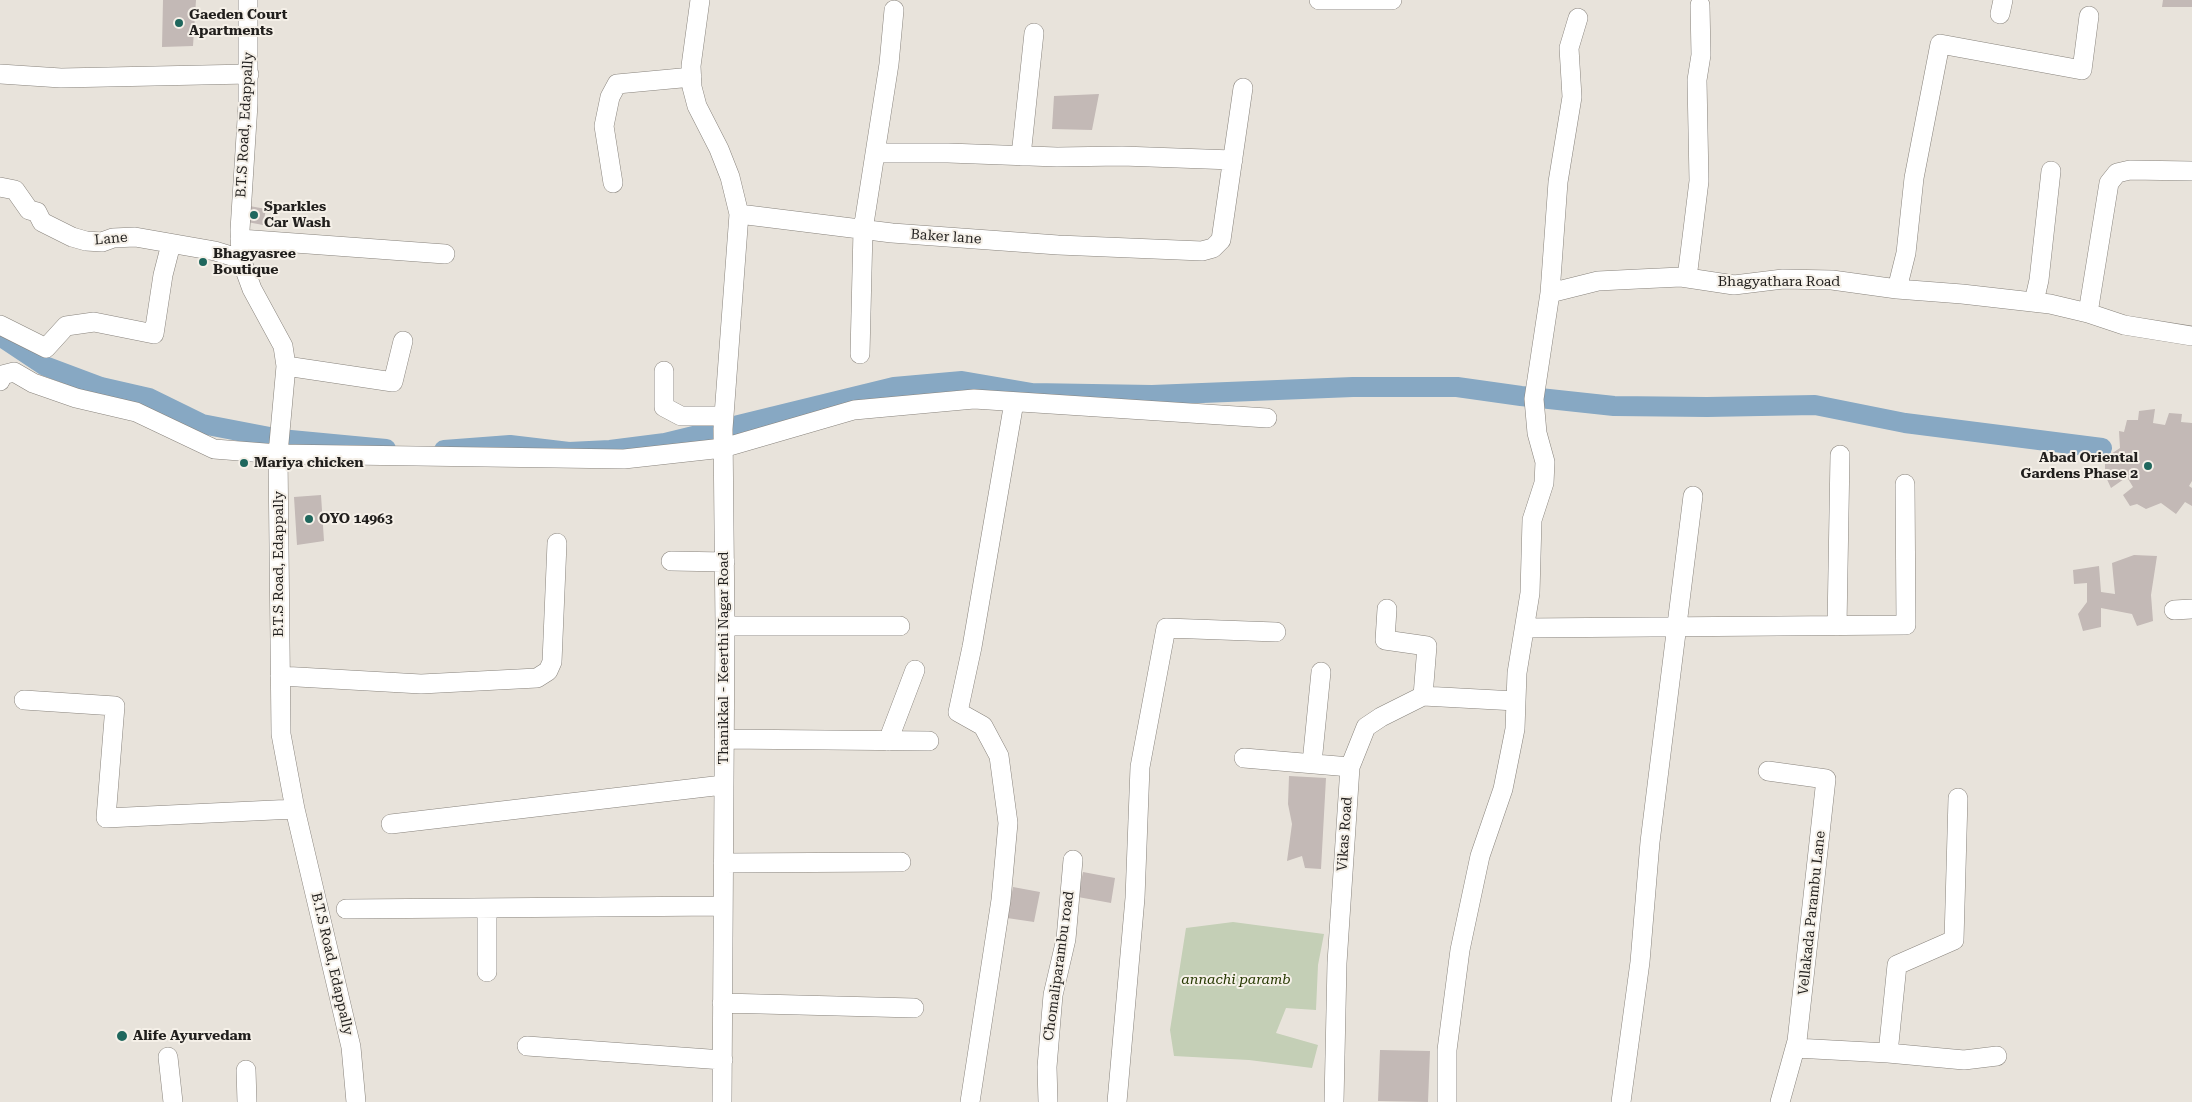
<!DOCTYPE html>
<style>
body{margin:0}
canvas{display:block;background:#e8e3db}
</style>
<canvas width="2192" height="1102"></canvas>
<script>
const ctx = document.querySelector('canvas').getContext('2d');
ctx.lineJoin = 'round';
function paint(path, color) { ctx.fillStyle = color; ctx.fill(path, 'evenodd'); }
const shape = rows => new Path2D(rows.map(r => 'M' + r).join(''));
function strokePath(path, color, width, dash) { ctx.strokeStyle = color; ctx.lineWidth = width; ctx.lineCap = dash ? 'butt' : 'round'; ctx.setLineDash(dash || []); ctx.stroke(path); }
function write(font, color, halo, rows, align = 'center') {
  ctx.font = font + ' "Roboto Serif",serif'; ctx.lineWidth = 4; ctx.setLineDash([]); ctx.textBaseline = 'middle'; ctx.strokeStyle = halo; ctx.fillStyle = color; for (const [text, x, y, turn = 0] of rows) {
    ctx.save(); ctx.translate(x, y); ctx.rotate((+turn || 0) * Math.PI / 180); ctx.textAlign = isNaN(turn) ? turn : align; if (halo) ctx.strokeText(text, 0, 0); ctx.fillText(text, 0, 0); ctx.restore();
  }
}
const green = shape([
 [1233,922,1324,934,1318,965,1316,1010,1286,1008,1276,1033,1318,1045,1312,1068,1249,1060,1174,1056,1170,1030,1186,928]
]);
const canal = shape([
 [0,336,45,366,101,387,149,398,202,424,280,439,386,449],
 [444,450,510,445,569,452,610,450,665,443,894,387,962,381,1032,393,1152,395,1353,387,1457,387,1521,396,1614,406,1707,407,1815,405,1905,423,2102,448]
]);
const building = shape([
 [163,0,196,0,193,46,162,47],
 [2163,0,2192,0,2192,7,2162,7],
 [1099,94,1092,130,1052,129,1054,96],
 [244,205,266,209,263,225,242,221],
 [2155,409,2153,423,2165,425,2169,413,2182,414,2181,422,2192,423,2192,481,2189,486,2192,488,2192,506,2185,502,2176,514,2161,503,2146,509,2137,504,2130,506,2123,495,2133,487,2127,477,2111,488,2105,475,2105,458,2120,448,2119,431,2124,432,2127,420,2138,420,2139,411],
 [321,495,324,541,297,545,294,497],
 [2134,555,2157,556,2151,595,2153,621,2137,626,2132,614,2101,608,2101,627,2083,631,2078,614,2087,602,2087,583,2074,584,2073,570,2099,566,2101,592,2115,594,2112,563],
 [1289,776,1326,778,1321,869,1305,868,1302,856,1287,861,1292,824,1288,804],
 [1083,872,1115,878,1111,903,1078,897],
 [1013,887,1040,892,1034,922,1007,918],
 [1380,1050,1430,1051,1428,1102,1378,1101]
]);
const minor = shape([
 [248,0,248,104,240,230,241,259,252,289,283,346,286,366,278,454,281,734,295,809,351,1047,356,1102],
 [700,0,691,66,692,87,697,106,719,149,730,177,739,214,723,429,725,626,722,1102],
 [1319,0,1392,0],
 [2000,14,2003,0],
 [1578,18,1569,48,1572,97,1558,182,1550,293,1598,281,1638,279,1681,277,1734,285,1783,279,1832,280,1897,289,1962,294,2050,304,2088,313,2124,325,2192,336],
 [0,74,61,78,249,74],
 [875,153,948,153,1057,157,1122,156,1233,160],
 [1021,156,1034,33],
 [613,183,604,126,610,97,617,84,692,77],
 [0,187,15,190,29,210,37,212,42,222,72,237,86,241,102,242,113,238,135,237,215,251,241,259],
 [739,214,892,233,1058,245,1202,251,1213,248,1221,240,1243,88],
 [240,239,445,254],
 [1687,278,1699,181,1697,80,1701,55,1700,5],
 [1897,289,1906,253,1914,178,1940,44,2082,70,2089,16],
 [2034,302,2039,280,2051,171],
 [2088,313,2109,183,2117,173,2130,170,2192,171],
 [0,325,46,348,66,326,94,322,154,334,163,275,171,244],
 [860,354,863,230,889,64,894,10],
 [286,366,393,382,403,341],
 [664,371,664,407,681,416,724,416],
 [0,381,2,375,14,372,33,383,76,398,136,412,214,449,278,454,624,459,723,448,854,410,974,399,1267,418],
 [671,561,725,562],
 [1387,609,1385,640,1427,646,1423,696],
 [2174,610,2192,609],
 [725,626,900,626],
 [1837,626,1840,455],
 [1525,628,1906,625,1905,484],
 [280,676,421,684,537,678,548,671,552,662,557,543],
 [24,700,115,706,106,818,295,809],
 [724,739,929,741],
 [888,741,915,670],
 [1244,758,1350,767],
 [1312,763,1321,672],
 [1768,771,1826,779,1797,1041,1780,1102],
 [391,824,723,785],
 [723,863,901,862],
 [487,908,487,972],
 [346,909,723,906],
 [722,1003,914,1008],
 [527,1046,723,1060],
 [1795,1048,1888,1053,1964,1060,1997,1056],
 [1888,1053,1897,965,1954,940,1958,798],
 [168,1057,173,1102],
 [246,1070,247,1102],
 [970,1102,1001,900,1008,823,999,756,983,726,958,712,972,647,1014,402],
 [1048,1102,1047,1067,1053,995,1066,939,1073,860],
 [1117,1102,1135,898,1140,767,1166,628,1276,632],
 [1334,1102,1337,963,1350,767,1366,727,1381,717,1423,696,1516,701],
 [1447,1102,1447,1050,1460,950,1480,856,1503,789,1515,729,1517,673,1530,593,1532,520,1544,483,1545,462,1537,433,1534,399,1550,293],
 [1621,1102,1640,962,1650,842,1693,496]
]);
const markers = [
 [179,23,5,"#1f675d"],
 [254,215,5,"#1f675d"],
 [203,262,5,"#1f675d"],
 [244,463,5,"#1f675d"],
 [2148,466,5,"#1f675d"],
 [309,519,5,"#1f675d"],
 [122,1036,6,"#1f675d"]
];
const poiNames = [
 ["Gaeden Court",189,15],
 ["Apartments",189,31],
 ["Sparkles",264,207],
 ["Car Wash",264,223],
 ["Bhagyasree",213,254],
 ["Boutique",213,270],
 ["Abad Oriental",2138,458,"right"],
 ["Gardens Phase 2",2138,474,"right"],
 ["Mariya chicken",254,463],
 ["OYO 14963",319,519],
 ["Alife Ayurvedam",133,1036]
];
const streetNames = [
 ["B.T.S Road, Edappally",245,125,-87],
 ["Baker lane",946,237,4],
 ["Lane",111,239,-5],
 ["Bhagyathara Road",1779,282],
 ["B.T.S Road, Edappally",279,564,-90],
 ["Thanikkal - Keerthi Nagar Road",724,658,-90],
 ["Vikas Road",1345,834,-86],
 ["Vellakada Parambu Lane",1812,913,-84],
 ["B.T.S Road, Edappally",332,964,77],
 ["Chomaliparambu road",1059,966,-82]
];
const parkNames = [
 ["annachi paramb",1236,980]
];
paint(green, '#c4cfb6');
strokePath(canal, '#87a8c3', 20);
paint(building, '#c3b9b6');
strokePath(minor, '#88837c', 20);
strokePath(minor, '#fff', 19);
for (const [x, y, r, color] of markers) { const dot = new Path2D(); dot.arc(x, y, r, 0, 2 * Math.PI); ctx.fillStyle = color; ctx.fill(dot); strokePath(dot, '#f5f0e8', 2); }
write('bold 14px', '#211f1d', '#f5f0e8', poiNames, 'left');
write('14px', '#211f1d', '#f5f0e8', streetNames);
write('italic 14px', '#263800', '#f5f0e8', parkNames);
</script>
